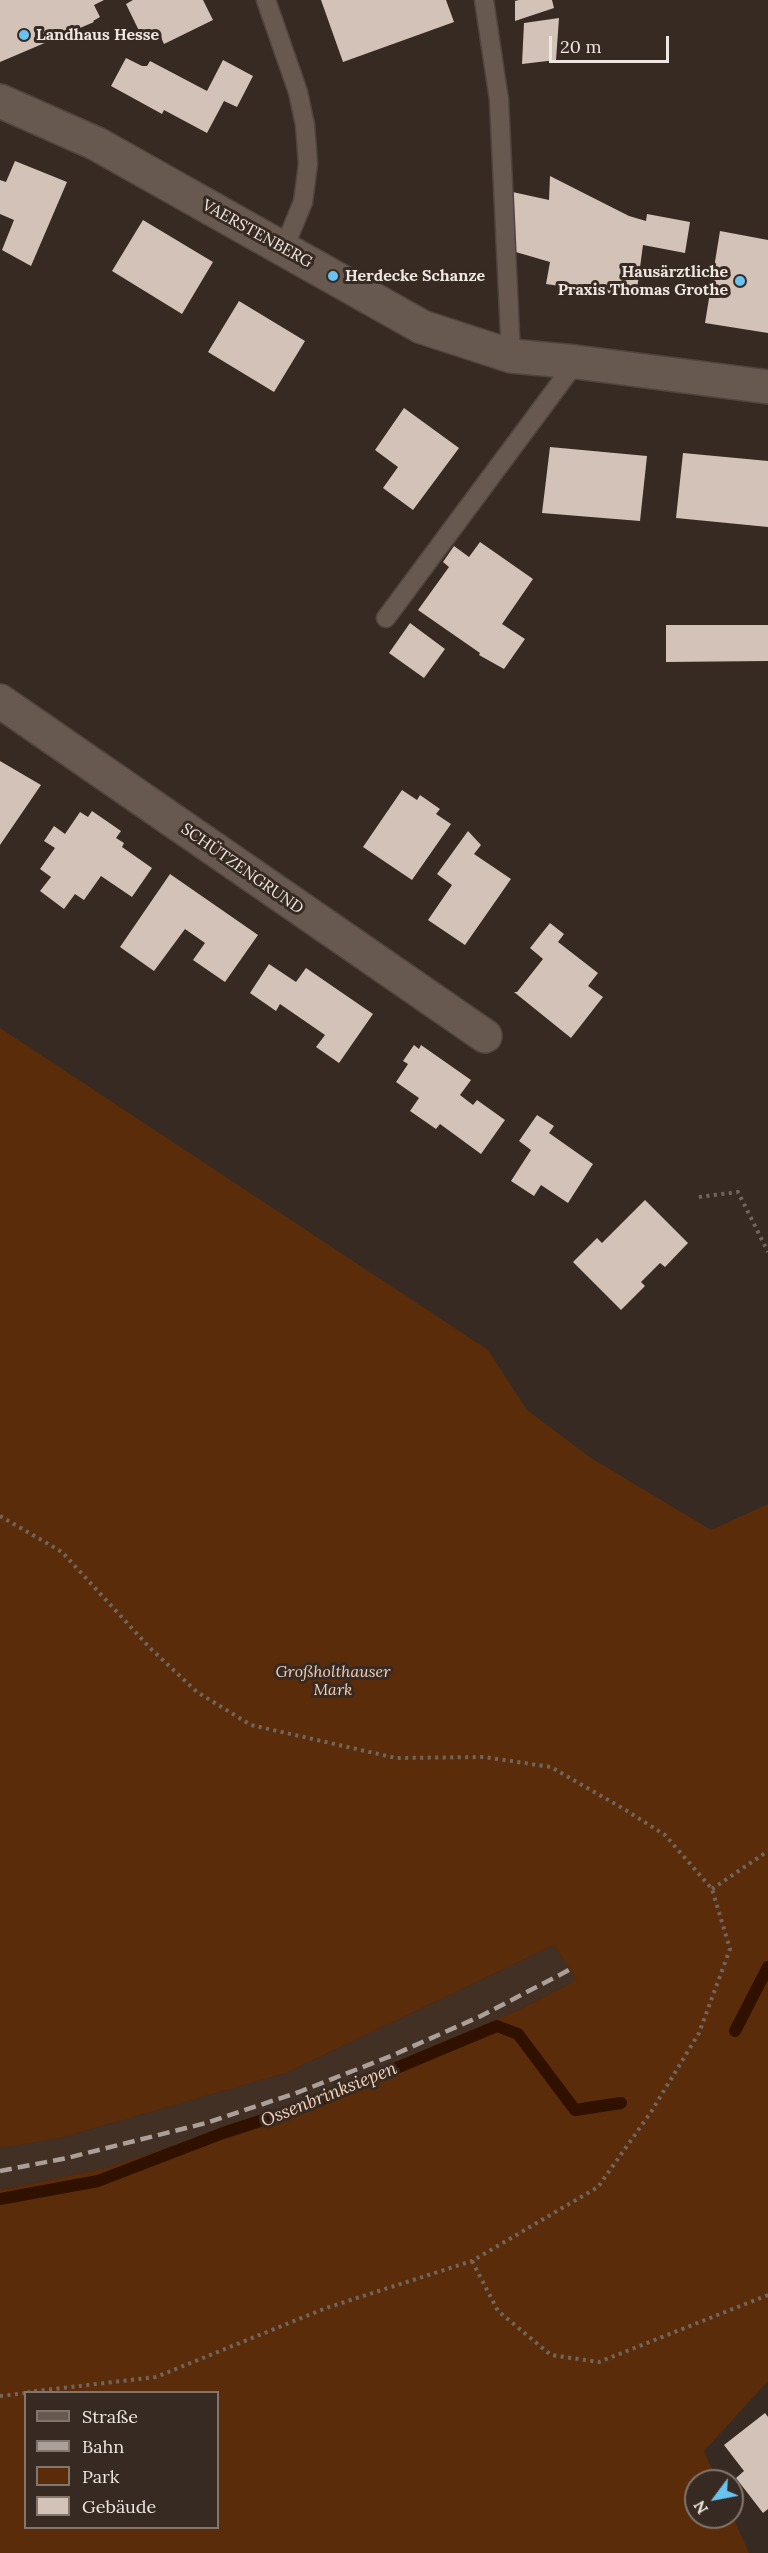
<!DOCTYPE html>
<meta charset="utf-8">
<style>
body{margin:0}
#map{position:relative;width:768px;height:2553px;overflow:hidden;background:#372a22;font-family:Lora,serif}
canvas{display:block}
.legend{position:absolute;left:24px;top:2391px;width:195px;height:138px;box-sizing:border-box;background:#372a22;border:2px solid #81756e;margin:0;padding:8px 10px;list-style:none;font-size:18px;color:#efe6e1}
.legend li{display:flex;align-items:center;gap:12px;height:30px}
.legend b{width:30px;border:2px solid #81756e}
.north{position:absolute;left:684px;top:2469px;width:60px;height:60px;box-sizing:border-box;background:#372a22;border:2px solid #81756e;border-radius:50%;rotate:238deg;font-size:16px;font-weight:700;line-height:24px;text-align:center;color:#efe6e1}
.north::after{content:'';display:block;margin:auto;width:21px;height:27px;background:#69c3f1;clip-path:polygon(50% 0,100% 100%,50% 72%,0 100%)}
.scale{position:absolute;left:549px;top:36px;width:120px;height:27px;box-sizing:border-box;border:3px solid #efe6e1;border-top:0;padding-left:8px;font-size:18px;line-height:21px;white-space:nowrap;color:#efe6e1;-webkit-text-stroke:4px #372a22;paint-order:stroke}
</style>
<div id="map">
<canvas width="768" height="2553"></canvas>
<ul class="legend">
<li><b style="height:8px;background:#675850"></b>Straße</li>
<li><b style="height:8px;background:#aa9f99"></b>Bahn</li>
<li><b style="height:16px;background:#5a2c09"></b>Park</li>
<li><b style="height:16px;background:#d3c2b8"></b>Gebäude</li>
</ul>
<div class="north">N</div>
<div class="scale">20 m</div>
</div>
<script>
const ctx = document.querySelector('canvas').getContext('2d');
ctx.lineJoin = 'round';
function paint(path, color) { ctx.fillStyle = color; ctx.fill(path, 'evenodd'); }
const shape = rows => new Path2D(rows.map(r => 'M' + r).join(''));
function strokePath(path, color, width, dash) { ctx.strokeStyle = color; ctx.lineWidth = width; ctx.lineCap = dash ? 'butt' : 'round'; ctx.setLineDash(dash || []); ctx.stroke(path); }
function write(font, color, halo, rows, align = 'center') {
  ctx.font = font + ' Lora,serif'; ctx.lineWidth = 6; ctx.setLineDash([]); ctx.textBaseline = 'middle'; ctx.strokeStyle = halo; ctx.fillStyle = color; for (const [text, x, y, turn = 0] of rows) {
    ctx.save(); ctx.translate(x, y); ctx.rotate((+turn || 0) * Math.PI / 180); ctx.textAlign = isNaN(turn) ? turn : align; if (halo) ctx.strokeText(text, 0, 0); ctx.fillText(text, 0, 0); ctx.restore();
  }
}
const built = shape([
 [554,1945,577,1980,516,2011,302,2103,106,2168,0,2190,0,2148,60,2138,286,2073]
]);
const green = shape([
 [0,1028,488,1350,527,1410,591,1458,711,1530,768,1504,768,2381,704,2451,717,2481,696,2481,696,2517,732,2517,732,2515,749,2553,0,2553,0,2190,106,2168,302,2103,516,2011,577,1980,554,1945,286,2073,60,2138,0,2148],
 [26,2392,218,2392,218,2528,26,2528]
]);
const stream = shape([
 [735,2031,768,1967],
 [0,2199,98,2181,223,2133,303,2107,497,2026,518,2034,575,2110,621,2103]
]);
const building = shape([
 [0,0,104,0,94,5,100,17,93,21,94,22,0,62],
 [133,0,203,0,213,20,164,44,158,31,143,39,126,4],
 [321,0,446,0,454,22,343,62],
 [519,0,552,0,554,8,515,21,515,1],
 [559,18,556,60,522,64,524,23],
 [126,58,142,66,147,66,150,61,207,91,223,60,253,76,237,107,224,101,207,133,164,110,162,114,111,86],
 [15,161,67,182,31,266,2,250,14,220,0,214,0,180,6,182],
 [550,176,629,216,646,221,647,214,690,222,685,253,643,245,636,297,546,284,550,262,509,250,508,191,549,200],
 [143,220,213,262,182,314,112,271],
 [720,231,768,240,768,333,705,323],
 [239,301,305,341,274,392,208,352],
 [404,408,459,448,413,510,383,488,398,467,375,450],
 [550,447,647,456,640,521,542,513],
 [683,453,768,461,768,527,676,518],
 [480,542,533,579,502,624,525,639,504,669,479,655,480,653,418,610,449,567,443,562,454,546,469,557],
 [410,623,445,649,424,678,389,653],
 [666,625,768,625,768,661,666,662],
 [0,761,41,785,0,845],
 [402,790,417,800,420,795,440,809,436,814,451,824,412,880,363,847],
 [92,811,121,831,116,838,124,843,122,847,152,868,132,897,101,876,84,900,75,894,64,909,40,891,51,877,40,869,55,848,44,841,54,826,65,834,80,812,88,817],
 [468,831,481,845,474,854,511,879,465,945,428,920,452,885,437,874],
 [170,874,258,935,225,982,193,960,205,943,185,929,154,971,120,947],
 [550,923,564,934,558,942,598,973,588,986,603,997,571,1038,514,992,517,992,543,959,530,948],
 [269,964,296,982,306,968,373,1014,339,1063,316,1047,325,1035,280,1004,276,1011,250,993],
 [414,1045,419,1049,421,1045,471,1080,460,1095,473,1105,477,1100,505,1120,481,1154,440,1124,436,1129,410,1111,419,1098,396,1082,408,1064,403,1061],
 [537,1115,554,1126,549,1133,593,1164,568,1203,541,1185,534,1196,511,1181,531,1150,519,1141],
 [645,1200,688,1243,665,1267,660,1263,641,1282,645,1286,621,1310,573,1262,597,1238,602,1243],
 [765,2413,768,2417,768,2509,763,2513,736,2478,744,2471,724,2445]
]);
const path = shape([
 [699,1197,738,1192,768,1252],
 [0,1516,62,1552,150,1648,197,1692,251,1725,396,1758,484,1757,551,1767,624,1809,665,1835,712,1889,730,1949,699,2033,651,2112,598,2187,472,2261,326,2308,156,2377,28,2392],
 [712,1889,768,1851],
 [472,2261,498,2311,551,2355,599,2362,768,2295],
 [0,2396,26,2393]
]);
const service = shape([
 [266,0,298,92,305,125,308,164,303,202,284,248],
 [484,0,499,100,511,356],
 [386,618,576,362]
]);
const minor = shape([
 [0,101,97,144,422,327,511,356,576,362,768,387],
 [0,701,485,1036]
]);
const rail = shape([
 [0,2171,67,2158,206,2123,299,2092,391,2056,481,2016,569,1970]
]);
const markers = [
 [24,35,6,"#69c3f1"],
 [333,276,6,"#69c3f1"],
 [740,281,6,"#69c3f1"]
];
const poiNames = [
 ["Landhaus Hesse",36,35],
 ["Hausärztliche",728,272,"right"],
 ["Praxis Thomas Grothe",728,290,"right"],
 ["Herdecke Schanze",345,276]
];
const streetNames = [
 ["VAERSTENBERG",257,234,29],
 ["SCHÜTZENGRUND",242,869,35]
];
const parkNames = [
 ["Großholthauser",333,1672],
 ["Mark",333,1690]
];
const waterNames = [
 ["Ossenbrinksiepen",329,2095,-22]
];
paint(built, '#433025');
paint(green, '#5a2c09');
strokePath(stream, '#301100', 12);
paint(building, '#d3c2b8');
strokePath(service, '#50453e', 21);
strokePath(minor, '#50453e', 36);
strokePath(path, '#71665e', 4, [3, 4.5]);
strokePath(service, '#675850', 18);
strokePath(minor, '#675850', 33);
strokePath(rail, '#aa9f99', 4.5, [12, 6]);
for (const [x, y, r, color] of markers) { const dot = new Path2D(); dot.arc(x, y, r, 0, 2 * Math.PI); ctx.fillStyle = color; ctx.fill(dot); strokePath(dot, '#372a22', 2); }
write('bold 16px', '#efe6e1', '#372a22', poiNames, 'left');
write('16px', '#efe6e1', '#372a22', streetNames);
write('italic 16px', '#f5cfb9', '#372a22', parkNames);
write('italic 18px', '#f5d0b9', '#372a22', waterNames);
</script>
